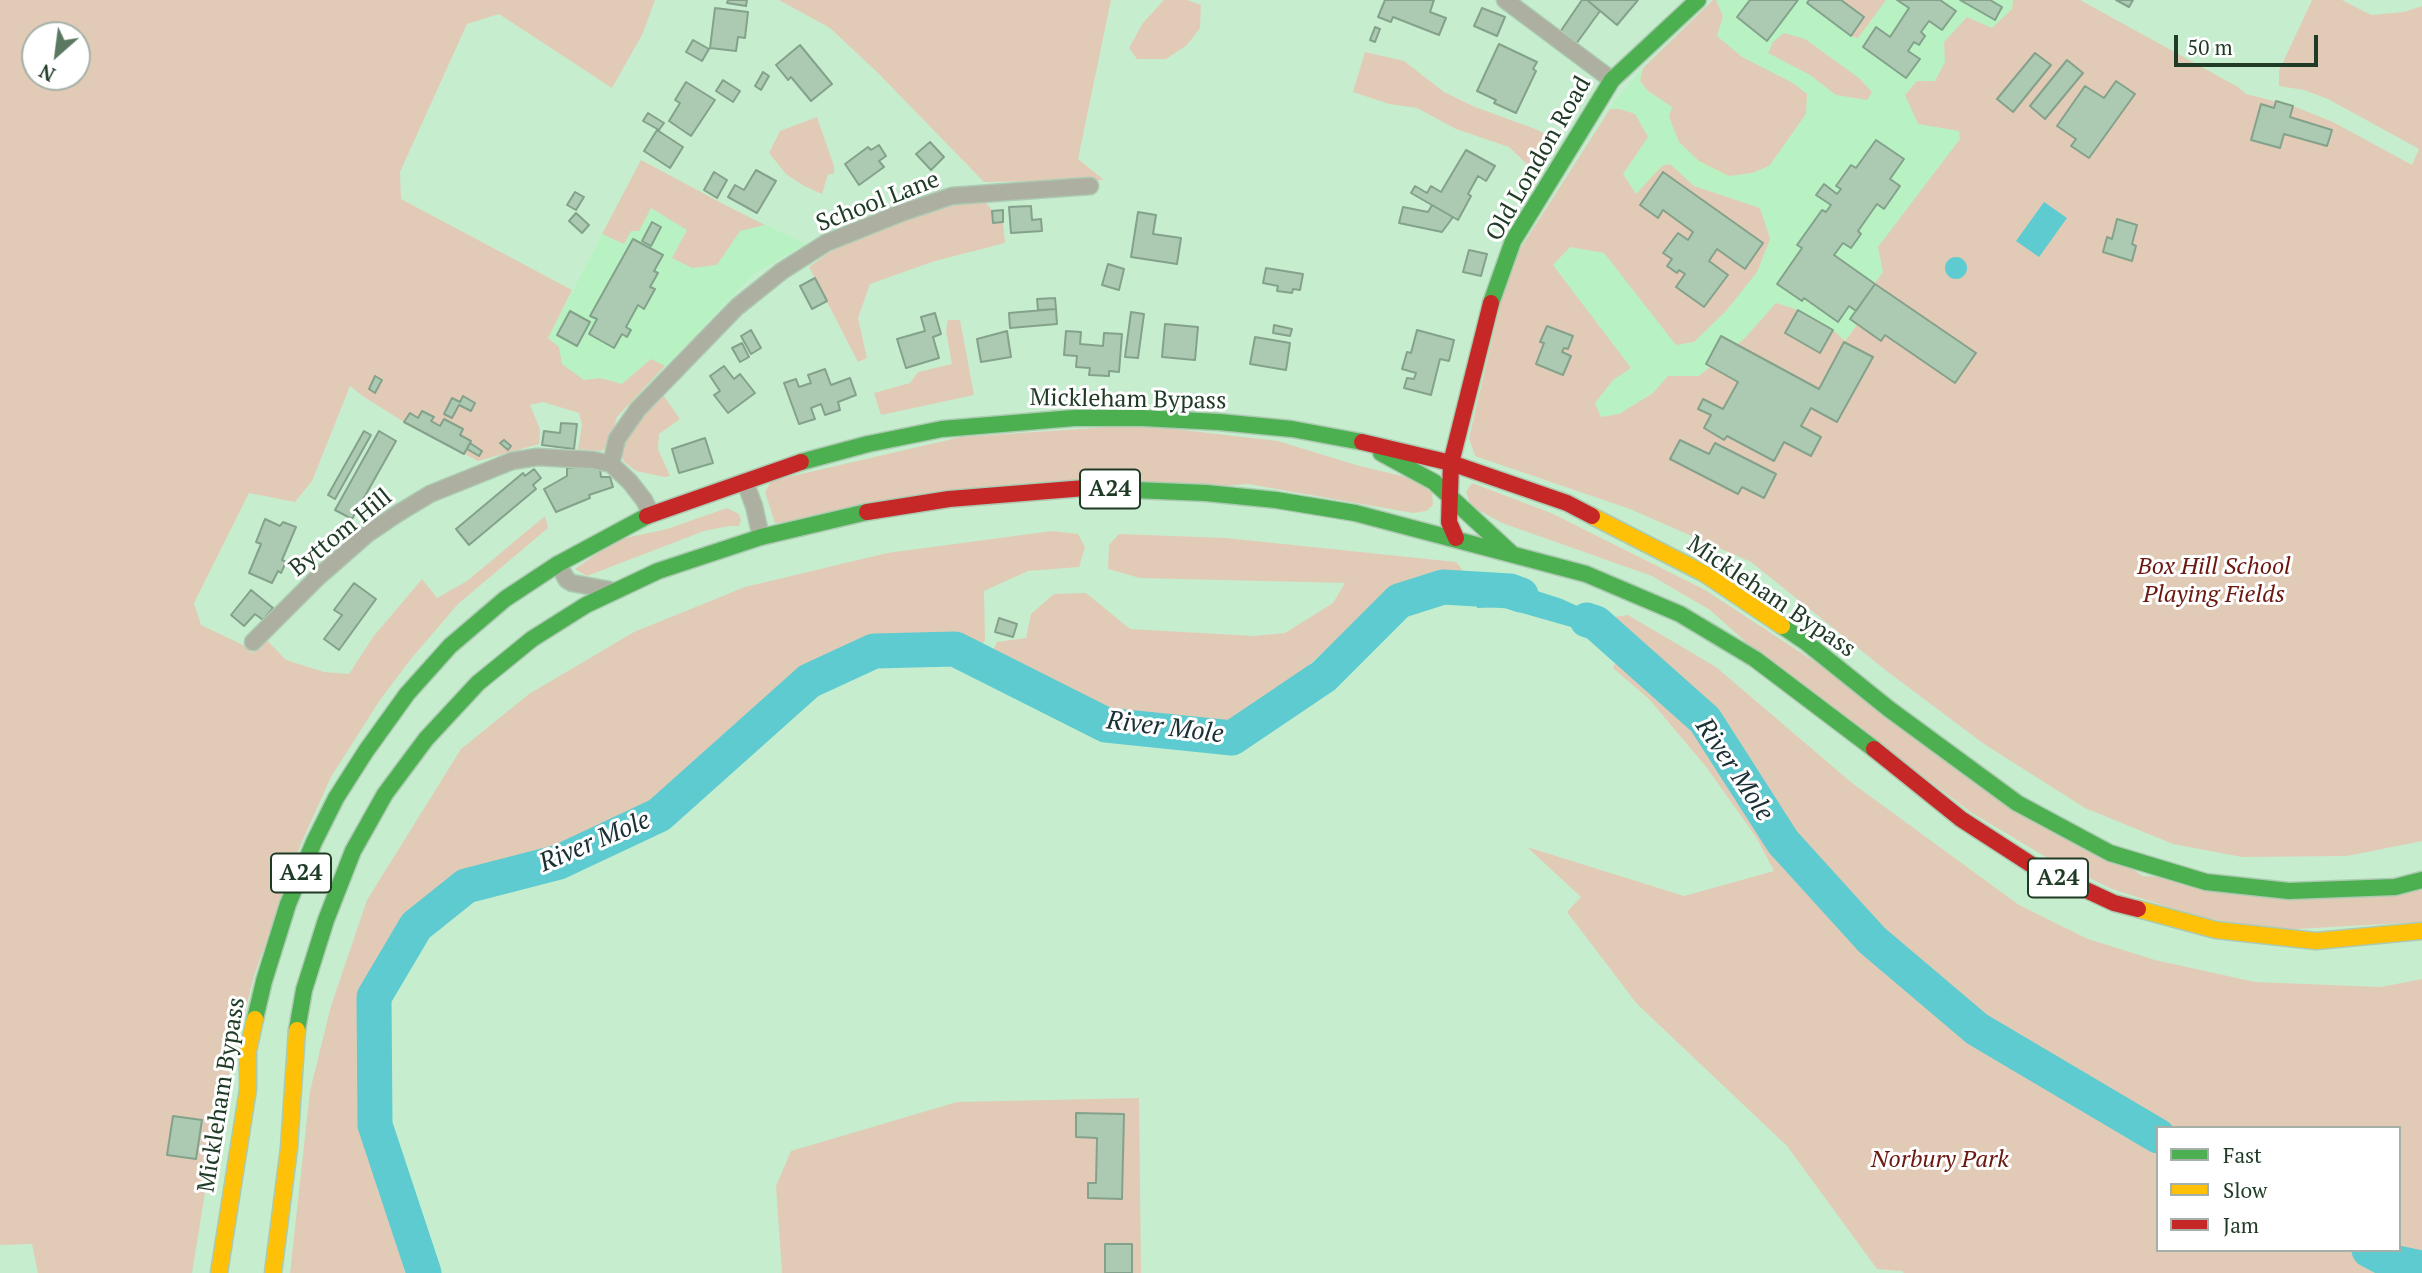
<!DOCTYPE html>
<style>
body{margin:0}
#map{position:relative;width:2422px;height:1273px;overflow:hidden;background:#c7edcf;font-family:"PT Serif",serif}
canvas{display:block}
.legend{position:absolute;left:2156px;top:1126px;width:245px;height:126px;box-sizing:border-box;background:#fff;border:2px solid #a5b1a8;margin:0;padding:9px 12px;list-style:none;font-size:21px;color:#1f3b25}
.legend li{display:flex;align-items:center;gap:14px;height:35px}
.legend b{width:35px;border:2px solid #a5b1a8}
.north{position:absolute;left:21px;top:21px;width:70px;height:70px;box-sizing:border-box;background:#fff;border:2px solid #a5b1a8;border-radius:50%;rotate:208deg;font-size:19px;font-weight:700;line-height:28px;text-align:center;color:#1f3b25}
.north::after{content:'';display:block;margin:auto;width:24px;height:32px;background:#5a7960;clip-path:polygon(50% 0,100% 100%,50% 72%,0 100%)}
.scale{position:absolute;left:2174px;top:35px;width:144px;height:32px;box-sizing:border-box;border:4px solid #1f3b25;border-top:0;padding-left:9px;font-size:21px;line-height:24px;white-space:nowrap;color:#1f3b25;-webkit-text-stroke:5px #fff;paint-order:stroke}
</style>
<div id="map">
<canvas width="2422" height="1273"></canvas>
<ul class="legend">
<li><b style="height:9px;background:#4caf50"></b>Fast</li>
<li><b style="height:9px;background:#ffc107"></b>Slow</li>
<li><b style="height:9px;background:#c62828"></b>Jam</li>
</ul>
<div class="north">N</div>
<div class="scale">50 m</div>
</div>
<script>
const ctx = document.querySelector('canvas').getContext('2d');
ctx.lineJoin = 'round';
function paint(path, color) { ctx.fillStyle = color; ctx.fill(path, 'evenodd'); }
const shape = rows => new Path2D(rows.map(r => 'M' + r).join(''));
function strokePath(path, color, width, dash) { ctx.strokeStyle = color; ctx.lineWidth = width; ctx.lineCap = dash ? 'butt' : 'round'; ctx.setLineDash(dash || []); ctx.stroke(path); }
function write(font, color, halo, rows, align = 'center') {
  ctx.font = font + ' "PT Serif",serif'; ctx.lineWidth = 6; ctx.setLineDash([]); ctx.textBaseline = 'middle'; ctx.strokeStyle = halo; ctx.fillStyle = color; for (const [text, x, y, turn = 0] of rows) {
    ctx.save(); ctx.translate(x, y); ctx.rotate((+turn || 0) * Math.PI / 180); ctx.textAlign = isNaN(turn) ? turn : align; if (halo) ctx.strokeText(text, 0, 0); ctx.fillText(text, 0, 0); ctx.restore();
  }
}
const built = shape([
 [1713,0,2080,0,2238,87,2068,412,1653,393,1619,414,1526,434,1469,438,1504,289,1520,249,1614,102,1643,68],
 [641,160,727,206,806,244,754,274,617,417,531,371]
]);
const green = shape([
 [0,0,655,0,643,33,612,88,499,14,467,24,400,172,401,199,572,290,548,338,559,347,562,364,584,380,600,378,622,384,651,359,665,366,617,417,610,443,602,451,578,449,582,425,579,413,543,402,530,405,540,429,539,444,478,461,404,422,364,397,350,386,312,481,295,502,249,493,194,603,201,625,243,645,252,653,265,638,286,660,324,672,349,674,373,637,422,579,437,598,467,581,545,516,548,528,458,604,410,660,380,700,331,777,300,846,254,976,215,1131,192,1273,38,1273,32,1244,0,1245],
 [35,35,77,35,77,77,35,77],
 [779,0,1111,0,1078,159,1104,180,984,182,878,73,830,28],
 [1164,0,1187,0,1201,5,1200,28,1187,45,1166,59,1137,59,1129,48,1143,23],
 [1713,0,1716,0,1723,16,1717,36,1742,57,1793,83,1807,94,1806,114,1769,166,1752,173,1729,176,1699,161,1679,142,1669,117,1672,107,1648,91,1640,81,1643,68],
 [1809,0,1886,0,1858,38,1851,36,1807,3],
 [2013,0,2080,0,2238,87,2246,94,2293,106,2333,122,2412,165,2419,149,2328,99,2304,90,2279,86,2279,71,2312,0,2342,0,2371,15,2404,12,2422,6,2422,841,2347,856,2242,857,2173,844,2085,808,1984,744,1888,672,1751,562,1630,509,1475,456,1469,438,1504,289,1520,249,1610,109,1620,109,1635,114,1648,137,1623,174,1636,194,1662,166,1670,164,1694,186,1760,208,1770,239,1757,272,1726,311,1694,342,1676,345,1604,253,1570,247,1553,265,1631,368,1613,380,1595,403,1601,417,1619,414,1653,393,1668,376,1699,376,1744,339,1776,303,1798,310,1833,330,1845,341,1857,325,1850,319,1883,272,1878,247,1960,139,1959,131,1918,124,1905,95,1917,81,1935,81,1945,62,1944,42,1967,17,1992,28,2012,9],
 [1784,33,1805,39,1859,78,1872,92,1867,100,1836,95,1810,75,1768,53,1773,42],
 [1365,52,1404,61,1444,92,1475,107,1538,130,1550,138,1531,168,1509,147,1456,129,1417,108,1389,104,1353,92],
 [817,117,834,166,834,174,828,174,822,194,804,186,786,174,769,153,780,131],
 [641,160,727,206,765,225,740,231,717,265,692,268,672,258,687,230,651,208,639,231,631,231,624,244,602,234],
 [985,201,992,211,993,223,1003,222,1005,243,935,261,870,284,858,318,867,358,858,362,809,267,828,253,888,225,945,207],
 [948,320,960,320,974,395,881,415,874,393,910,383,918,372,952,364,946,331],
 [663,395,680,419,659,434,658,449,670,476,664,477,636,471,624,462,620,451,633,427],
 [1139,425,1278,441,1356,465,1414,479,1432,493,1433,505,1426,511,1413,513,1248,484,775,523,765,492,771,481,961,437],
 [1472,483,1551,513,1705,590,2143,876,2422,889,2422,922,2278,930,2199,917,2112,889,2046,857,1972,813,1757,652,1710,610,1652,576,1502,523,1471,506,1466,492],
 [727,508,739,514,741,520,739,526,730,526,704,531,587,576,575,569,616,540,667,529],
 [1052,531,1078,534,1085,547,1079,567,1028,571,984,591,985,640,980,648,950,636,913,633,869,644,805,669,760,705,661,800,562,847,487,867,444,888,396,932,368,986,367,1134,378,1191,400,1239,405,1273,290,1273,310,1091,331,1006,367,900,461,749,529,694,634,632,745,587,887,553],
 [1119,534,1226,538,1456,562,1462,569,1462,577,1402,583,1294,678,1226,721,1104,712,991,655,997,642,1026,638,1031,614,1054,594,1086,593,1130,629,1254,636,1285,633,1333,603,1345,583,1140,578,1108,569,1109,545],
 [1628,615,1716,667,1852,783,2019,905,2088,939,2155,960,2255,982,2381,987,2422,979,2422,1273,1904,1273,1902,1271,1877,1269,1787,1146,1637,1004,1567,912,1581,897,1527,847,1684,896,1774,871,1756,837,1707,768,1649,699,1613,668,1626,641,1613,617],
 [2158,1128,2399,1128,2399,1250,2158,1250],
 [1139,1098,1141,1273,782,1273,776,1186,791,1151,957,1102]
]);
const water = shape([
 [2044,202,2067,218,2039,257,2016,241],
 '1945 268a11 11 0 1 1 22 0a11 11 0 1 1-22 0Z',
 [1475,575,1509,582,1562,599,1616,624,1626,641,1619,656,1596,639,1571,627,1501,607,1477,608]
]);
const river = shape([
 [1587,620,1596,623,1705,720,1783,842,1872,940,1977,1029,2158,1136],
 [2369,1250,2392,1262,2422,1268],
 [424,1273,375,1125,374,997,416,926,466,886,559,862,659,815,809,681,874,651,955,649,1106,725,1232,738,1324,676,1399,601,1443,587,1510,591,1521,595]
]);
const building = shape([
 [728,0,747,0,746,6,727,3,728,0],
 [1385,0,1434,0,1430,12,1446,18,1439,35,1393,17,1391,22,1378,17,1385,0],
 [1582,0,1587,0,1600,11,1576,44,1560,32,1582,0],
 [1587,0,1638,0,1617,25,1587,0],
 [1750,0,1798,0,1767,41,1737,17,1750,0],
 [1809,0,1841,0,1864,17,1851,36,1807,3,1809,0],
 [1897,0,1940,0,1956,11,1942,30,1929,21,1921,32,1925,36,1919,45,1914,42,1908,51,1920,59,1906,78,1863,47,1876,27,1890,37,1909,8,1897,0],
 [1960,0,1990,0,2002,7,1995,20,1960,0],
 [2116,0,2133,0,2129,7,2116,0],
 [715,8,748,12,745,38,738,37,736,51,710,48,715,8],
 [1482,8,1505,17,1497,36,1474,26,1482,8],
 [1375,27,1380,29,1375,42,1370,40,1375,27],
 [693,40,709,49,702,61,686,52,693,40],
 [1499,44,1537,62,1533,69,1536,71,1516,113,1494,103,1496,100,1477,91,1499,44],
 [800,45,832,84,811,101,791,77,788,80,776,65,800,45],
 [2035,53,2051,65,2013,112,1997,99,2035,53],
 [2067,60,2083,73,2045,119,2030,106,2067,60],
 [763,72,769,76,761,90,755,86,763,72],
 [723,80,740,91,733,102,716,91,723,80],
 [2116,81,2135,94,2089,158,2071,146,2076,139,2057,126,2085,86,2104,98,2116,81],
 [686,82,715,100,691,136,669,121,680,103,675,100,686,82],
 [2276,101,2293,106,2290,117,2332,130,2327,146,2284,134,2280,148,2251,140,2261,104,2274,108,2276,101],
 [648,113,664,123,659,130,643,121,648,113],
 [657,130,683,147,670,168,644,151,657,130],
 [1876,140,1904,159,1890,179,1900,186,1884,209,1877,204,1858,231,1861,234,1851,248,1843,243,1834,255,1875,284,1856,311,1849,306,1838,322,1804,298,1802,301,1777,284,1802,248,1797,245,1822,210,1826,212,1831,205,1816,195,1824,184,1837,194,1841,189,1836,186,1851,165,1856,168,1876,140],
 [930,142,944,157,931,170,916,154,930,142],
 [879,145,886,156,879,161,884,167,859,185,845,164,868,147,871,150,879,145],
 [1466,150,1495,166,1486,181,1478,176,1468,194,1471,196,1458,220,1411,193,1415,186,1427,193,1431,186,1441,192,1466,150],
 [756,170,776,181,757,213,728,197,735,185,744,190,756,170],
 [714,172,727,180,717,198,704,190,714,172],
 [1663,172,1763,243,1745,269,1717,249,1709,261,1728,275,1704,307,1676,287,1685,274,1679,270,1677,273,1667,266,1672,259,1663,253,1678,233,1688,240,1693,232,1663,210,1658,218,1640,205,1663,172],
 [575,192,584,197,576,210,567,205,575,192],
 [1432,205,1453,217,1442,232,1399,223,1403,207,1428,212,1432,205],
 [1031,206,1032,220,1041,219,1042,231,1011,233,1009,207,1031,206],
 [1003,210,1003,222,993,223,992,211,1003,210],
 [1138,212,1156,215,1153,234,1181,238,1177,264,1131,257,1138,212],
 [576,213,589,225,582,233,569,221,576,213],
 [2117,219,2137,225,2132,244,2136,246,2132,261,2103,252,2107,237,2112,239,2117,219],
 [652,222,661,227,651,246,642,241,652,222],
 [633,239,663,255,654,271,658,273,650,287,655,289,644,309,638,305,626,327,631,330,627,337,622,334,614,348,589,334,597,319,590,316,633,239],
 [1469,250,1487,254,1481,276,1463,272,1469,250],
 [1108,264,1124,269,1119,290,1102,285,1108,264],
 [1266,268,1303,274,1300,290,1293,289,1292,293,1277,291,1278,286,1263,283,1266,268],
 [815,278,827,301,812,309,800,286,815,278],
 [1875,284,1976,353,1955,383,1885,335,1881,341,1850,319,1875,284],
 [1055,298,1056,309,1038,310,1037,299,1055,298],
 [1056,309,1057,324,1010,328,1009,313,1056,309],
 [1798,310,1833,330,1820,353,1785,333,1798,310],
 [570,311,590,322,577,346,557,335,570,311],
 [1131,312,1144,314,1138,358,1125,357,1131,312],
 [935,313,941,334,933,337,939,358,906,368,897,339,925,331,921,317,935,313],
 [1165,324,1198,327,1195,360,1162,357,1165,324],
 [1274,325,1292,329,1290,336,1273,333,1274,325],
 [1547,326,1573,336,1568,349,1564,348,1562,352,1571,356,1563,375,1536,364,1544,343,1540,342,1547,326],
 [751,330,761,348,751,354,741,336,751,330],
 [1417,330,1454,340,1449,361,1440,359,1431,395,1404,388,1407,378,1414,379,1416,373,1402,369,1407,352,1411,353,1417,330],
 [1007,331,1011,357,981,362,977,339,1007,331],
 [1066,331,1081,332,1080,344,1103,346,1104,333,1122,334,1119,372,1109,371,1109,376,1089,375,1090,368,1076,367,1077,356,1064,355,1066,331],
 [1721,336,1819,389,1844,342,1873,357,1837,422,1811,408,1801,426,1821,437,1811,456,1784,442,1774,461,1727,436,1724,440,1704,428,1711,415,1698,409,1703,399,1723,409,1738,382,1706,364,1721,336],
 [1255,337,1290,343,1286,370,1250,364,1255,337],
 [742,343,749,357,740,362,732,348,742,343],
 [724,366,734,379,740,374,755,393,728,413,714,395,720,391,710,376,724,366],
 [825,369,831,385,850,378,856,395,838,402,840,410,825,415,821,404,811,408,815,419,799,424,784,383,796,379,799,387,811,383,808,375,825,369],
 [375,376,382,380,375,393,369,389,375,376],
 [463,396,475,403,471,411,459,405,452,418,444,414,452,398,460,402,463,396],
 [422,411,434,417,431,421,440,426,444,419,463,429,460,435,471,441,464,454,404,422,410,413,418,418,422,411],
 [561,423,577,424,574,449,542,445,544,431,560,433,561,423],
 [364,431,371,435,335,499,328,495,364,431],
 [379,431,396,441,352,519,335,510,379,431],
 [705,438,713,463,679,473,672,449,705,438],
 [504,440,511,446,508,450,500,443,504,440],
 [1680,440,1709,454,1715,443,1776,474,1764,498,1742,487,1738,494,1670,459,1680,440],
 [470,443,482,451,479,456,467,449,470,443],
 [588,466,600,469,601,477,610,477,613,487,589,495,590,498,556,512,544,489,567,476,567,468,588,466],
 [534,469,541,478,533,485,536,489,469,545,456,529,523,473,525,476,534,469],
 [265,519,280,526,283,522,296,527,282,560,286,562,281,573,278,571,272,583,249,573,261,544,256,542,265,519],
 [354,583,376,599,339,650,324,639,342,615,334,610,354,583],
 [251,590,273,608,263,620,255,614,244,626,231,615,251,590],
 [999,618,1017,624,1013,637,995,632,999,618],
 [1076,1113,1124,1114,1122,1199,1088,1198,1088,1183,1096,1183,1097,1138,1076,1137,1076,1113],
 [173,1116,202,1120,196,1159,167,1155,173,1116],
 [1105,1244,1132,1244,1132,1273,1105,1273,1105,1244]
]);
const street = shape([
 [1505,0,1612,80],
 [611,464,617,439,638,409,737,307,782,271,826,243,901,213,952,196,1090,186],
 [745,482,754,506,761,537],
 [558,564,567,580,572,583,610,590],
 [253,642,317,578,366,535,397,514,430,494,512,461,537,457,593,460,611,464,630,482,644,500,651,514]
]);
const fast = shape([
 [1491,303,1513,241,1612,80,1698,0],
 [1381,453,1434,482,1511,553],
 [801,462,868,444,942,429,1074,418,1142,418,1219,422,1292,429,1362,442],
 [1085,488,1206,493,1276,500,1355,513,1586,574,1680,614,1755,659,1874,749],
 [1782,626,1807,643,1889,709,2017,803,2110,853,2206,882,2289,891,2395,887,2422,880],
 [255,1019,264,981,288,904,314,842,336,798,366,751,407,694,450,646,505,599,558,564,647,516],
 [297,1030,304,990,326,920,353,851,385,794,426,739,478,683,532,639,586,605,658,571,761,537,867,512]
]);
const slow = shape([
 [1592,516,1705,574,1782,626],
 [2138,909,2216,930,2316,941,2422,931],
 [219,1273,248,1089,248,1051,255,1019],
 [273,1273,289,1148,297,1030]
]);
const jam = shape([
 [1362,442,1451,463,1567,503,1592,516],
 [867,512,949,499,1085,488],
 [647,516,801,462],
 [1456,538,1449,522,1451,463,1491,303],
 [1874,749,1961,819,2032,865,2114,903,2138,909]
]);
const shields = [
 [1110,489,60],
 [301,873,60],
 [2058,878,60]
];
const shieldNames = [
 ["A24",1110,489],
 ["A24",301,873],
 ["A24",2058,878]
];
const streetNames = [
 ["Old London Road",1539,159,-60],
 ["School Lane",878,202,-21],
 ["Mickleham Bypass",1128,400,1],
 ["Byttom Hill",341,533,-39],
 ["Mickleham Bypass",1771,597,34],
 ["Mickleham Bypass",222,1095,-81]
];
const parkNames = [
 ["Box Hill School",2214,567],
 ["Playing Fields",2214,595],
 ["Norbury Park",1940,1160]
];
const waterNames = [
 ["River Mole",1165,728,7],
 ["River Mole",1734,770,56],
 ["River Mole",595,842,-23]
];
paint(built, '#b8f2c3');
paint(green, '#e2cbb6');
paint(water, '#5dcbd0');
strokePath(river, '#5dcbd0', 35);
paint(building, '#accab2');
strokePath(building, '#84a28b', 2);
strokePath(street, '#accab2', 19);
strokePath(fast, '#accab2', 19);
strokePath(slow, '#accab2', 19);
strokePath(jam, '#accab2', 19);
strokePath(street, '#adafa1', 16);
strokePath(fast, '#4caf50', 16);
strokePath(slow, '#ffc107', 16);
strokePath(jam, '#c62828', 16);
for (const [x, y, w] of shields) { const box = new Path2D(); box.roundRect(x - w / 2, y - 19.5, w, 39, 5); ctx.fillStyle = '#fff'; ctx.fill(box); strokePath(box, '#1f3b25', 2); }
write('bold 23px', '#1f3b25', null, shieldNames);
write('24px', '#1f3b25', '#fff', streetNames);
write('italic 24px', '#6b1810', '#fff', parkNames);
write('italic 26px', '#1a3034', '#fff', waterNames);
</script>
